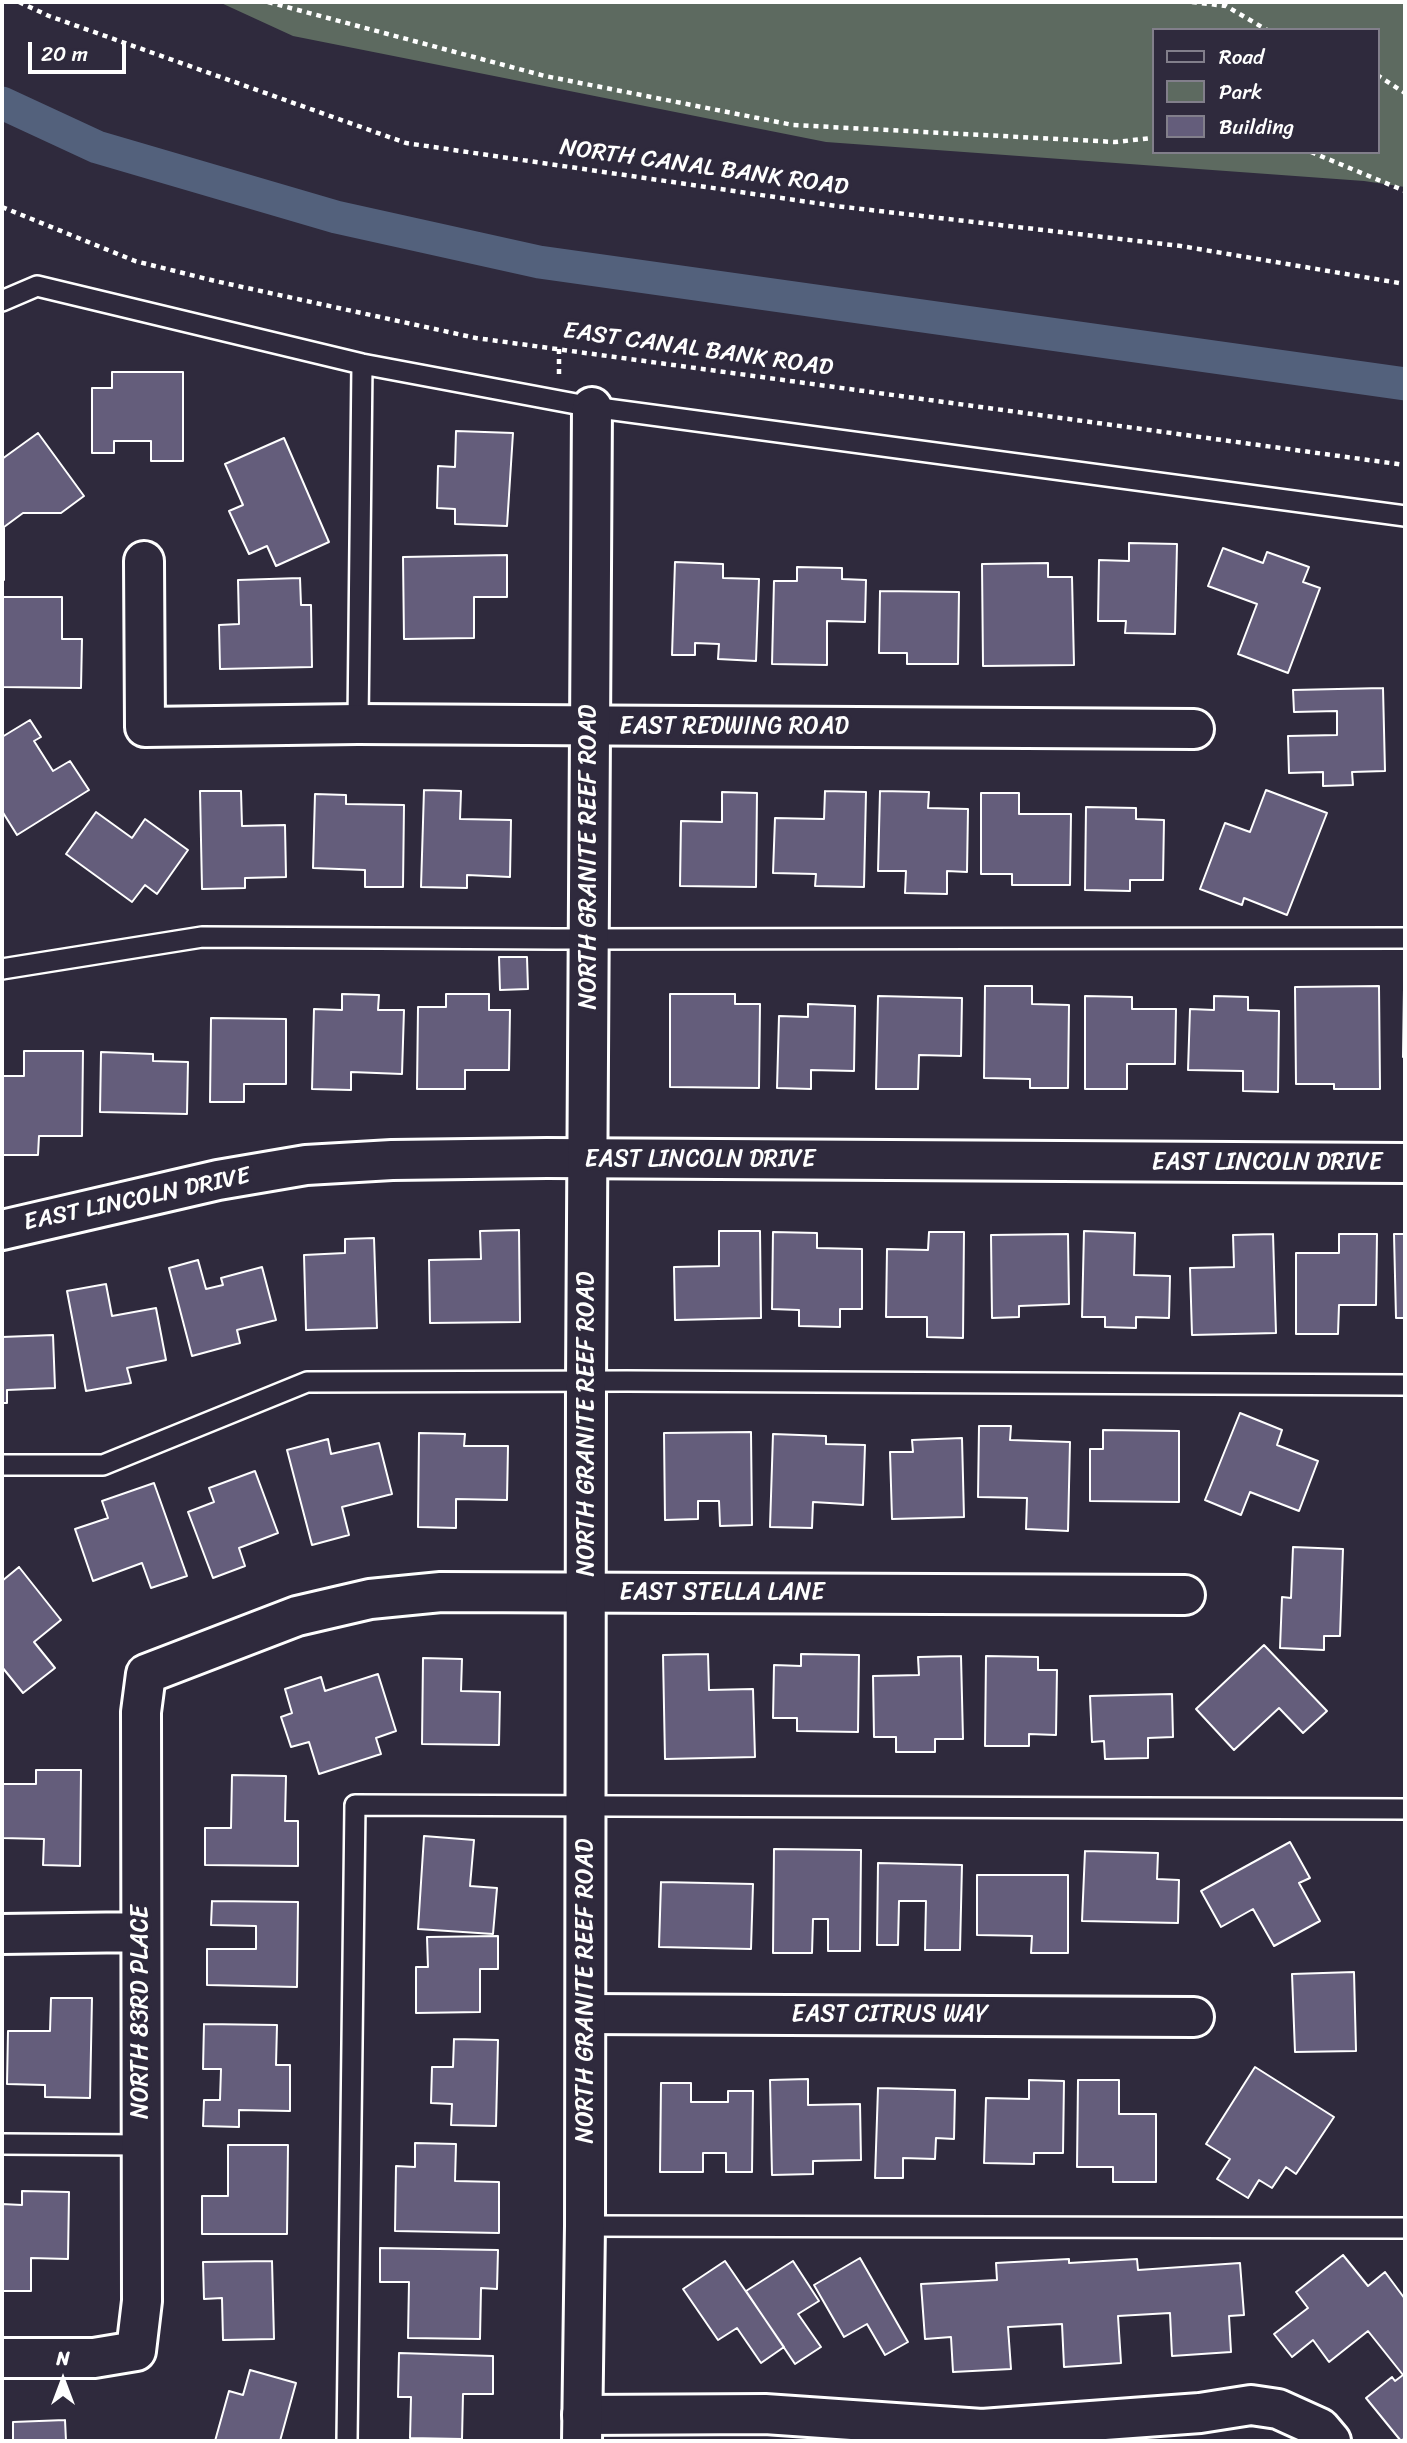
<!DOCTYPE html>
<style>
body{margin:0}
#map{position:relative;width:1407px;height:2443px;overflow:hidden;background:#2f2a3d;font-family:Sriracha,sans-serif}
canvas{display:block}
.frame{position:absolute;inset:0;border:4px solid #fff;pointer-events:none}
.legend{position:absolute;left:1152px;top:28px;width:228px;height:126px;box-sizing:border-box;background:#2f2a3d;border:2px solid #827f8b;margin:0;padding:9px 12px;list-style:none;font-size:21px;color:#fff}
.legend li{display:flex;align-items:center;gap:14px;height:35px}
.legend b{width:35px;border:2px solid #827f8b}
.north{position:absolute;left:28px;top:2345px;width:70px;height:70px;-webkit-text-stroke:5px #2f2a3d;paint-order:stroke;rotate:0deg;font-size:19px;font-weight:700;line-height:28px;text-align:center;color:#fff}
.north::after{content:'';display:block;margin:auto;width:24px;height:32px;background:#fff;clip-path:polygon(50% 0,100% 100%,50% 72%,0 100%)}
.scale{position:absolute;left:28px;top:42px;width:98px;height:32px;box-sizing:border-box;border:4px solid #fff;border-top:0;padding-left:9px;font-size:21px;line-height:24px;white-space:nowrap;color:#fff;-webkit-text-stroke:5px #2f2a3d;paint-order:stroke}
</style>
<div id="map">
<canvas width="1407" height="2443"></canvas>
<div class="frame"></div>
<ul class="legend">
<li><b style="height:9px;background:#2f2a3d"></b>Road</li>
<li><b style="height:19px;background:#5d6a60"></b>Park</li>
<li><b style="height:19px;background:#645d7b"></b>Building</li>
</ul>
<div class="north">N</div>
<div class="scale">20 m</div>
</div>
<script>
const ctx = document.querySelector('canvas').getContext('2d');
ctx.lineJoin = 'round';
function paint(path, color) { ctx.fillStyle = color; ctx.fill(path, 'evenodd'); }
const shape = rows => new Path2D(rows.map(r => 'M' + r).join(''));
function strokePath(path, color, width, dash) { ctx.strokeStyle = color; ctx.lineWidth = width; ctx.lineCap = dash ? 'butt' : 'round'; ctx.setLineDash(dash || []); ctx.stroke(path); }
function write(font, color, halo, rows, align = 'center') {
  ctx.font = font + ' Sriracha,sans-serif'; ctx.lineWidth = 7; ctx.setLineDash([]); ctx.textBaseline = 'middle'; ctx.strokeStyle = halo; ctx.fillStyle = color; for (const [text, x, y, turn = 0] of rows) {
    ctx.save(); ctx.translate(x, y); ctx.rotate((+turn || 0) * Math.PI / 180); ctx.textAlign = isNaN(turn) ? turn : align; if (halo) ctx.strokeText(text, 0, 0); ctx.fillText(text, 0, 0); ctx.restore();
  }
}
const green = shape([
 [219,2,1405,2,1405,187,1364,181,826,142,293,36],
 [1153,30,1377,30,1377,152,1153,152]
]);
const canal = shape([
 [2,103,97,147,336,217,539,262,1405,384]
]);
const building = shape([
 [112,372,183,372,183,461,151,461,151,441,114,441,114,453,92,453,92,388,112,388,112,372],
 [456,431,513,433,507,526,455,524,455,509,437,508,438,466,455,467,456,431],
 [38,433,84,496,61,513,23,513,4,527,4,580,2,580,2,459,38,433],
 [284,438,329,542,276,566,267,546,249,554,229,511,243,505,225,464,284,438],
 [1129,543,1177,544,1175,634,1125,633,1126,621,1098,621,1099,560,1129,561,1129,543],
 [1223,548,1263,563,1267,552,1309,567,1303,582,1320,588,1288,673,1238,654,1257,604,1208,586,1223,548],
 [507,555,507,597,474,597,474,638,404,639,403,557,507,555],
 [675,562,723,564,723,578,759,579,756,661,718,659,719,644,695,643,695,655,672,655,675,562],
 [1048,563,1048,577,1072,577,1074,665,983,666,982,564,1048,563],
 [797,567,842,568,842,579,866,580,865,622,827,621,827,665,772,664,774,581,797,581,797,567],
 [300,578,301,605,311,605,312,667,220,669,219,625,239,624,238,580,300,578],
 [880,591,959,592,958,664,907,664,907,653,879,653,880,591],
 [2,597,62,597,62,639,82,639,81,688,2,687,2,597],
 [1383,688,1385,771,1352,772,1353,785,1323,786,1323,772,1289,773,1288,736,1337,735,1337,711,1294,712,1293,690,1383,688],
 [30,720,41,737,34,741,53,771,70,761,89,790,17,835,2,811,2,737,30,720],
 [424,790,461,791,460,819,511,820,510,877,467,875,467,888,421,887,424,790],
 [1266,790,1327,813,1287,915,1244,898,1242,905,1200,889,1225,823,1250,832,1266,790],
 [200,791,241,791,242,826,285,825,286,877,245,878,245,888,202,889,200,791],
 [825,791,866,792,864,887,815,886,816,874,773,873,775,818,824,819,825,791],
 [880,791,929,792,928,808,968,809,967,872,947,871,947,894,905,893,906,871,878,871,880,791],
 [722,792,757,793,756,887,680,886,681,821,722,822,722,792],
 [981,793,1019,793,1019,814,1071,814,1070,885,1012,885,1012,874,981,874,981,793],
 [315,794,346,795,346,804,404,805,403,887,365,887,365,870,313,868,315,794],
 [1086,807,1136,808,1136,819,1164,820,1163,880,1130,880,1130,891,1085,890,1086,807],
 [96,812,132,838,145,819,188,850,157,894,145,885,132,902,66,854,96,812],
 [499,957,527,957,528,989,500,990,499,957],
 [985,986,1032,986,1032,1004,1069,1005,1068,1088,1030,1088,1030,1079,984,1078,985,986],
 [1379,986,1380,1089,1334,1089,1334,1084,1296,1084,1295,987,1379,986],
 [1404,989,1405,989,1405,1057,1403,1057,1404,989],
 [342,994,379,995,378,1010,404,1010,402,1074,351,1072,351,1090,312,1089,314,1009,342,1010,342,994],
 [446,994,489,994,489,1010,510,1010,509,1070,465,1070,465,1089,417,1089,418,1007,446,1007,446,994],
 [670,994,735,994,735,1004,760,1004,759,1088,670,1087,670,994],
 [878,996,962,998,961,1056,919,1055,918,1089,876,1089,878,996],
 [1085,996,1132,997,1132,1009,1176,1009,1175,1064,1127,1064,1127,1089,1085,1089,1085,996],
 [1214,996,1248,997,1248,1010,1279,1011,1278,1092,1243,1091,1243,1071,1188,1070,1190,1009,1214,1010,1214,996],
 [808,1004,855,1006,854,1071,811,1070,811,1089,777,1088,779,1016,808,1017,808,1004],
 [211,1018,286,1019,286,1084,244,1084,244,1102,210,1102,211,1018],
 [24,1051,83,1051,82,1136,39,1136,38,1155,2,1155,2,1076,24,1076,24,1051],
 [101,1052,153,1054,153,1061,188,1062,187,1114,100,1112,101,1052],
 [519,1230,520,1322,430,1323,429,1260,481,1259,480,1231,519,1230],
 [719,1231,760,1231,761,1318,675,1320,674,1267,719,1266,719,1231],
 [1084,1231,1135,1233,1134,1275,1170,1276,1169,1318,1136,1317,1136,1328,1105,1327,1105,1317,1082,1317,1084,1231],
 [773,1232,817,1233,817,1248,862,1249,862,1309,840,1309,840,1327,799,1326,799,1310,772,1309,773,1232],
 [929,1232,964,1232,963,1338,927,1337,927,1317,886,1317,887,1249,928,1250,929,1232],
 [1068,1234,1069,1304,1019,1306,1019,1317,992,1318,991,1235,1068,1234],
 [1273,1234,1276,1333,1192,1335,1190,1268,1234,1267,1233,1235,1273,1234],
 [1339,1234,1377,1234,1376,1305,1339,1305,1338,1334,1296,1334,1296,1253,1339,1253,1339,1234],
 [1394,1234,1405,1234,1405,1318,1396,1318,1394,1234],
 [374,1238,377,1328,306,1330,304,1255,345,1253,345,1239,374,1238],
 [198,1260,206,1289,223,1285,221,1278,262,1267,276,1320,237,1330,240,1343,192,1356,169,1268,198,1260],
 [106,1284,112,1316,156,1308,166,1360,127,1368,131,1383,86,1391,67,1291,106,1284],
 [53,1335,55,1388,7,1390,7,1403,2,1403,2,1337,53,1335],
 [1240,1413,1282,1430,1277,1445,1318,1461,1299,1511,1250,1492,1241,1515,1205,1500,1240,1413],
 [979,1426,1011,1426,1010,1440,1070,1442,1068,1531,1026,1529,1027,1498,978,1497,979,1426],
 [1103,1430,1179,1431,1179,1502,1090,1501,1090,1449,1103,1449,1103,1430],
 [751,1432,752,1525,720,1526,719,1501,698,1501,698,1519,665,1520,664,1433,751,1432],
 [419,1433,465,1434,464,1446,508,1446,507,1500,456,1499,456,1528,418,1527,419,1433],
 [773,1434,826,1436,826,1444,865,1445,863,1505,813,1502,812,1528,770,1527,773,1434],
 [962,1438,964,1517,892,1519,890,1452,913,1452,912,1440,962,1438],
 [328,1439,331,1454,379,1443,392,1494,342,1507,349,1535,312,1545,287,1450,328,1439],
 [255,1471,278,1533,239,1548,245,1566,213,1578,188,1512,214,1502,209,1488,255,1471],
 [154,1483,187,1576,151,1588,142,1563,93,1581,75,1529,108,1518,102,1501,154,1483],
 [1293,1547,1343,1549,1340,1636,1324,1636,1324,1650,1280,1648,1282,1597,1291,1598,1293,1547],
 [19,1567,61,1620,34,1642,55,1668,23,1693,2,1667,2,1581,19,1567],
 [1264,1645,1327,1711,1303,1733,1279,1708,1234,1750,1196,1709,1264,1645],
 [708,1654,709,1690,753,1689,755,1757,665,1759,663,1655,708,1654],
 [801,1654,859,1655,858,1732,797,1731,797,1718,773,1718,774,1665,801,1666,801,1654],
 [961,1656,963,1739,935,1739,935,1752,896,1752,896,1737,874,1737,873,1676,919,1675,918,1657,961,1656],
 [986,1656,1038,1657,1038,1670,1057,1670,1056,1735,1029,1734,1029,1746,985,1746,986,1656],
 [423,1658,462,1659,461,1691,500,1692,499,1745,422,1744,423,1658],
 [378,1674,396,1731,376,1738,381,1754,319,1774,309,1742,291,1747,281,1717,292,1713,285,1689,321,1677,325,1691,378,1674],
 [1172,1694,1173,1737,1148,1738,1148,1758,1105,1759,1104,1741,1092,1742,1090,1696,1172,1694],
 [36,1770,81,1770,80,1866,43,1865,44,1839,2,1838,2,1784,36,1784,36,1770],
 [232,1775,286,1776,285,1821,298,1821,298,1866,205,1865,205,1828,231,1828,232,1775],
 [424,1836,474,1840,470,1886,497,1888,493,1934,418,1929,424,1836],
 [1290,1842,1310,1878,1299,1883,1320,1921,1274,1946,1253,1909,1221,1927,1201,1891,1290,1842],
 [774,1849,861,1850,860,1951,828,1951,828,1919,813,1919,812,1953,773,1953,774,1849],
 [1085,1851,1158,1853,1157,1879,1179,1880,1178,1923,1082,1921,1085,1851],
 [878,1863,962,1865,960,1950,925,1950,926,1901,899,1901,898,1945,877,1945,878,1863],
 [977,1875,1068,1875,1068,1953,1031,1953,1032,1936,977,1935,977,1875],
 [661,1882,753,1884,751,1949,659,1947,661,1882],
 [212,1901,298,1902,297,1987,207,1985,207,1949,256,1949,256,1926,211,1925,212,1901],
 [498,1936,498,1969,480,1969,480,2012,416,2013,416,1967,428,1967,427,1937,498,1936],
 [1354,1972,1356,2051,1295,2052,1292,1974,1354,1972],
 [51,1998,92,1998,90,2098,45,2097,45,2085,7,2084,8,2031,50,2031,51,1998],
 [204,2024,277,2025,276,2065,290,2065,290,2111,239,2110,239,2127,203,2126,204,2100,220,2100,221,2069,203,2069,204,2024],
 [454,2039,498,2040,496,2126,451,2125,452,2104,431,2103,432,2067,453,2067,454,2039],
 [1255,2067,1334,2117,1296,2174,1286,2167,1272,2188,1259,2180,1248,2198,1217,2179,1230,2159,1206,2144,1255,2067],
 [808,2079,808,2105,860,2104,861,2160,813,2161,813,2174,772,2175,770,2080,808,2079],
 [1029,2080,1064,2081,1063,2153,1034,2153,1034,2164,984,2163,986,2098,1029,2099,1029,2080],
 [1078,2080,1119,2080,1119,2114,1156,2114,1156,2182,1113,2182,1113,2167,1077,2167,1078,2080],
 [661,2083,691,2083,691,2102,728,2102,728,2091,753,2091,752,2172,726,2172,726,2153,703,2153,703,2172,660,2172,661,2083],
 [878,2088,955,2090,954,2139,936,2138,935,2159,903,2158,903,2178,875,2178,878,2088],
 [415,2143,456,2144,455,2181,499,2182,499,2233,395,2231,396,2166,415,2167,415,2143],
 [228,2145,288,2145,287,2234,202,2234,202,2196,228,2196,228,2145],
 [22,2191,69,2192,68,2259,31,2258,31,2291,2,2291,2,2204,22,2205,22,2191],
 [380,2248,498,2250,497,2289,481,2288,480,2339,408,2338,409,2282,380,2282,380,2248],
 [1343,2255,1368,2286,1385,2272,1405,2299,1405,2438,1401,2441,1366,2398,1392,2377,1395,2381,1403,2375,1368,2331,1329,2362,1313,2340,1292,2357,1274,2334,1308,2308,1296,2292,1343,2255],
 [860,2258,908,2342,885,2355,867,2324,844,2337,814,2285,860,2258],
 [1069,2259,1069,2263,1137,2259,1138,2270,1240,2263,1244,2315,1229,2316,1231,2352,1172,2356,1170,2313,1118,2316,1121,2363,1064,2367,1062,2324,1008,2327,1011,2369,953,2372,951,2337,925,2339,921,2284,997,2280,996,2263,1069,2259],
 [272,2261,274,2339,223,2340,222,2298,204,2299,203,2262,272,2261],
 [725,2261,784,2347,761,2363,737,2328,718,2340,683,2289,725,2261],
 [793,2261,819,2301,798,2314,821,2347,795,2364,746,2291,793,2261],
 [399,2353,493,2356,493,2394,463,2394,462,2439,410,2438,411,2397,398,2397,399,2353],
 [250,2370,296,2383,280,2441,215,2441,229,2391,243,2395,250,2370],
 [65,2420,66,2441,13,2441,13,2422,65,2420]
]);
const path = shape([
 [19,2,49,16,406,143,836,206,1181,246,1405,284],
 [268,2,545,76,793,125,1115,142,1153,138],
 [1192,2,1226,6,1267,30],
 [1377,75,1405,93],
 [1311,152,1405,191],
 [2,207,135,261,215,281,476,338,1405,465],
 [559,349,559,375]
]);
const service = shape([
 [2,301,37,286,362,364,592,407,1405,516],
 [358,724,362,364],
 [2,969,202,937,556,939,1405,938],
 [2,1465,103,1465,307,1382,627,1381,1405,1385],
 [2,2144,141,2145],
 [585,2226,1405,2228],
 [347,2441,355,1805,1405,1809]
]);
const minor = shape([
 [144,561,145,727,358,724,1194,729],
 [2,1230,218,1180,306,1165,392,1160,547,1158,1405,1163],
 [2,1934,141,1932],
 [586,2014,1194,2017],
 [2,2358,94,2358,136,2351,142,2301,141,1712,146,1674,297,1616,370,1599,441,1592,1185,1595],
 [582,2415,765,2414,982,2429,1200,2413,1251,2405,1278,2409,1320,2428,1331,2441]
]);
const tertiary = shape([
 [582,2441,585,2226,586,1381,592,407]
]);
const streetNames = [
 ["NORTH CANAL BANK ROAD",704,168,8],
 ["EAST CANAL BANK ROAD",698,350,8],
 ["EAST REDWING ROAD",734,727],
 ["NORTH GRANITE REEF ROAD",589,857,-90],
 ["EAST LINCOLN DRIVE",700,1160],
 ["EAST LINCOLN DRIVE",1267,1163],
 ["EAST LINCOLN DRIVE",137,1200,-12],
 ["NORTH GRANITE REEF ROAD",587,1424,-90],
 ["EAST STELLA LANE",722,1593],
 ["NORTH GRANITE REEF ROAD",586,1991,-90],
 ["NORTH 83RD PLACE",141,2012,-90],
 ["EAST CITRUS WAY",890,2015]
];
paint(green, '#5d6a60');
strokePath(canal, '#53617c', 33);
paint(building, '#645d7b');
strokePath(building, '#fff', 2);
strokePath(service, '#fff', 24);
strokePath(minor, '#fff', 44);
strokePath(tertiary, '#fff', 44);
strokePath(path, '#fff', 4.5, [5, 5]);
strokePath(service, '#2f2a3d', 19);
strokePath(minor, '#2f2a3d', 38);
strokePath(tertiary, '#2f2a3d', 38);
write('24px', '#fff', '#2f2a3d', streetNames);
</script>
